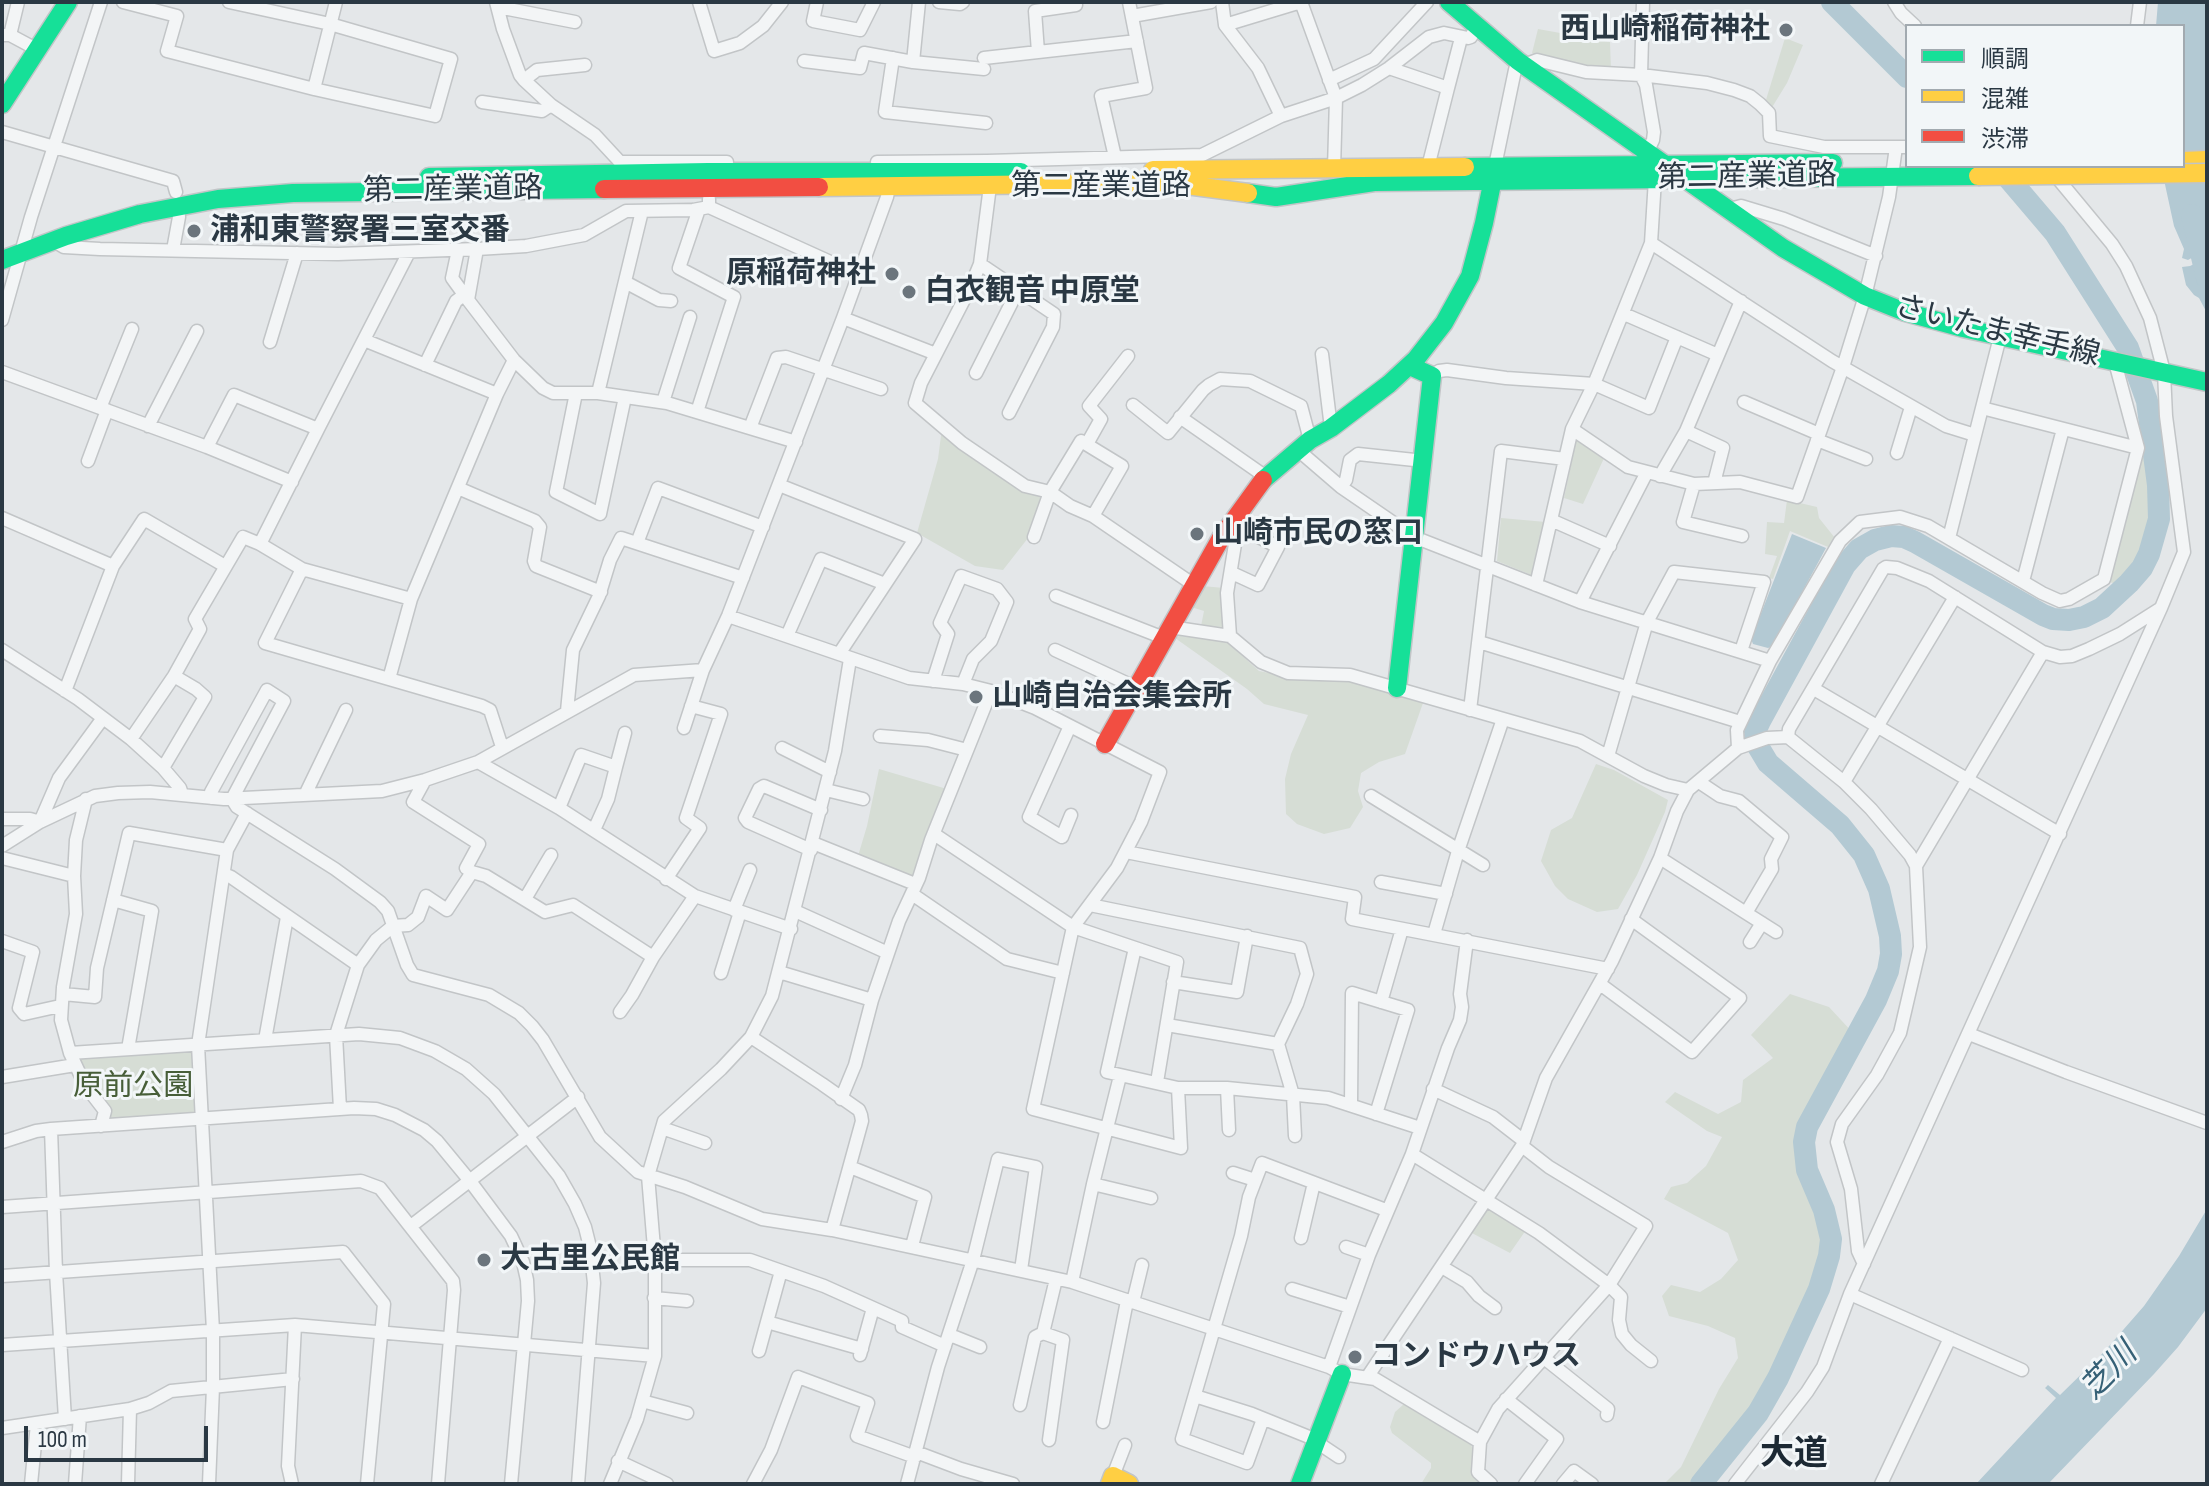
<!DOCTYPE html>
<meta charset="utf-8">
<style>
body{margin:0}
#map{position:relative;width:2209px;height:1486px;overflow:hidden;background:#e4e7e9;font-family:"Sofia Sans Condensed","Noto Sans JP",sans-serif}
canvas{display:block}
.frame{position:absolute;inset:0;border:4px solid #2a3843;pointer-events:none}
.legend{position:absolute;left:1905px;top:24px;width:280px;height:144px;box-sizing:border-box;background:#f2f6f8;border:2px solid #a2aab0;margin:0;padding:10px 14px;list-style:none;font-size:24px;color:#2a3843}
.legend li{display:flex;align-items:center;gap:16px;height:40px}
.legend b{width:40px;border:2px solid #a2aab0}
.scale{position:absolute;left:24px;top:1426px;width:184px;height:36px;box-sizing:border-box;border:4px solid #2a3843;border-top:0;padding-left:10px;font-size:24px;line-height:28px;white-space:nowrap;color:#2a3843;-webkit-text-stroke:6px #f2f6f8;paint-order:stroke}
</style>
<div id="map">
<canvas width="2209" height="1486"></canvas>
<div class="frame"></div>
<ul class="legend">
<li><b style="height:10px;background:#16e098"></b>順調</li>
<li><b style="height:10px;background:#ffcf43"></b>混雑</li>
<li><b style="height:10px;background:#f24e42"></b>渋滞</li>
</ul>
<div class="scale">100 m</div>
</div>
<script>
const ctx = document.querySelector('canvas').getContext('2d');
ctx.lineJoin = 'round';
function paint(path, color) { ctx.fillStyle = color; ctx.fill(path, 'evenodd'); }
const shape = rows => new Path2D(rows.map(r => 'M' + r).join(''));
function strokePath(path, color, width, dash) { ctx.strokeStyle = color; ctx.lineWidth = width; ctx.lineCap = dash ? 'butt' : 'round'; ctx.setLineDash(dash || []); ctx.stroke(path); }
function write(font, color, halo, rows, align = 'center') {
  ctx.font = font + ' "Sofia Sans Condensed","Noto Sans JP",sans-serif'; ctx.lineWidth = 6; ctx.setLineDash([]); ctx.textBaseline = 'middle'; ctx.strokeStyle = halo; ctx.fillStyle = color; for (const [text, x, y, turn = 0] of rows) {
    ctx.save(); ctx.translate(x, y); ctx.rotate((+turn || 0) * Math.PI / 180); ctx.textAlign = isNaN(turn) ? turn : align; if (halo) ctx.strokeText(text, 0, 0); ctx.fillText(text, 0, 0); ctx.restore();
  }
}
const green = shape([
 [1538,29,1610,42,1611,70,1587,69,1532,53],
 [1785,38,1803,45,1787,83,1771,109,1765,103],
 [942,428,971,453,1040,496,1039,524,1003,570,975,566,917,533,938,459],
 [1582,439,1605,456,1583,504,1564,498,1576,441],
 [2144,450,2148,450,2153,493,2153,516,2148,543,2139,562,2121,585,2109,582],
 [1787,500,1817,507,1819,518,1835,538,1828,547,1790,531,1773,579,1769,578,1777,556,1765,554,1767,522,1784,523],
 [1501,518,1546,522,1534,576,1497,561],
 [1202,586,1224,588,1224,627,1201,626,1204,611,1191,607],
 [1179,636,1225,638,1238,652,1259,671,1306,680,1351,680,1389,688,1423,703,1405,754,1379,762,1361,773,1358,791,1363,807,1350,828,1324,834,1297,824,1286,814,1285,779,1291,754,1308,715,1264,704,1247,689,1175,638],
 [1596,764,1614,770,1668,800,1665,812,1637,875,1618,909,1597,912,1568,899,1555,886,1541,861,1551,830,1572,818],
 [879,769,947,789,916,874,911,878,858,856,867,826],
 [1790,994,1829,1007,1854,1034,1841,1051,1807,1127,1809,1192,1824,1236,1820,1263,1813,1288,1768,1389,1707,1484,1664,1484,1681,1467,1719,1389,1738,1358,1735,1338,1708,1326,1669,1316,1662,1296,1671,1285,1700,1292,1721,1279,1738,1260,1728,1233,1664,1199,1671,1187,1687,1183,1706,1166,1722,1137,1707,1131,1665,1102,1675,1092,1718,1114,1741,1102,1743,1080,1773,1058,1751,1035],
 [193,1049,198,1113,105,1123,77,1059],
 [1490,1207,1526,1230,1510,1253,1470,1232,1487,1208],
 [1404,1404,1470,1443,1473,1449,1474,1477,1481,1484,1421,1484,1431,1468,1431,1463,1392,1433,1390,1427,1395,1412]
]);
const water = shape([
 [2158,2,2207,2,2207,231,2205,231,2202,239,2195,244,2207,266,2207,313,2199,298,2194,295,2186,285,2182,267,2190,266,2196,263,2195,256,2188,260,2182,258,2184,249,2174,226,2161,166,2183,166,2183,26,2156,26],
 [1792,534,1826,548,1773,646,1768,648,1753,644,1751,639],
 [2207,1209,2207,1308,2178,1347,2154,1374,2048,1484,1976,1484,2056,1398,2045,1388,2048,1385,2060,1395,2103,1353,2144,1306,2179,1256]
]);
const river = shape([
 [1832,2,1907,77],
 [2192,215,2207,278],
 [1701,1484,1758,1413,1778,1378,1819,1289,1829,1256,1831,1239,1824,1210,1807,1170,1804,1142,1807,1127,1876,1000,1888,971,1891,954,1890,936,1879,889,1864,855,1840,825,1768,763,1756,743,1755,732,1760,721,1845,565,1859,549,1875,540,1891,536,1904,537,1915,542,2043,615,2053,619,2069,620,2084,617,2102,608,2129,583,2142,568,2149,554,2159,519,2158,485,2147,401,2128,348,2055,233,1998,166]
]);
const street = shape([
 [123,2,177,16,167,51,314,89,435,116,451,59,330,24,229,2],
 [496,2,503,29,520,75,524,80,551,105,595,135,620,162,727,162],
 [699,2,714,51,740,43,763,26,782,2],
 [817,2,813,21,860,30,874,2],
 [939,2,960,4,963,2],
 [1222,2,1225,25,1258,68,1281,116],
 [1643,2,1641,75,1646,85,1654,132,1653,140,1648,151],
 [1894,2,1901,13,1915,26],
 [498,7,575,22],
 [1132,16,1211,2],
 [1225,25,1301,2,1336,98,1334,169],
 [2137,26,2140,2],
 [2,35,10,35,38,50],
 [10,35,18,2],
 [1038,52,1035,11,1076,5,1075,2],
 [893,58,885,112,986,123],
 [984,58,1137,41],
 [804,61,860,68,864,53,913,62,919,2],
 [913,62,984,69],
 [1524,65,1537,60,1586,72,1641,75,1707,83,1734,90,1750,96,1760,104,1769,113,1770,136,1824,147,1907,147],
 [1389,68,1448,88,1428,167],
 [524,80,537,70,585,65],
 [1329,80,1374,59,1427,2],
 [1448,88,1461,38],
 [314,89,336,2],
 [482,102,542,111,551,105],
 [2,132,173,181,176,192],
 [1115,157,1101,96,1146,88,1129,2],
 [877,162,987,161,1202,155,1281,116,1336,98,1362,85,1389,68,1429,37,1444,33,1468,38,1471,37,1476,27],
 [1495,166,1515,70,1518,61],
 [990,186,980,264,970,288,921,383,915,403,962,443,1025,486,1050,492,1070,506,1093,516,1194,585],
 [709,199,709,207,859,275],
 [1730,209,1741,206,1784,219,1876,256],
 [54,241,64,247,100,249,338,254,477,249,526,246,584,235,626,211,693,210,709,207],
 [1651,243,1832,361,1946,426,1975,435],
 [477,249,468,300,514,360,543,388,553,393,598,393,667,403,796,442],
 [173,250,179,217,178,205],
 [458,250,452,278,468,300],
 [980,264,1054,314,1053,327,1009,413],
 [625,282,659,300,671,301],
 [1624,314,1718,355],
 [843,318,936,354],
 [2,320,31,217,101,2],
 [364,340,497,394],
 [270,342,297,253],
 [1322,354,1331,428],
 [425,365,456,301,464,295],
 [2,372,207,447,292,482],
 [976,373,1018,290],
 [1432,376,1439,371,1447,370,1506,378,1594,384,1649,408,1677,337],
 [576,393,556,492,600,514,625,397],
 [598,393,642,211],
 [663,402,690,317],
 [1744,402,1819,434],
 [1133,405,1168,433,1203,390,1209,385,1220,379,1250,381,1301,406,1310,440],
 [100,408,132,329],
 [1982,408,2138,448],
 [697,412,734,297,679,268,699,209],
 [1180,417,1266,477],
 [148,426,197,331],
 [750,428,777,358,786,357,881,389],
 [1572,429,1628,467,1694,484,1740,482,1797,497,1843,367,1865,296,1889,197,1896,147],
 [1686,431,1723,448,1714,483],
 [1817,440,1866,459],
 [1087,444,1101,419,1089,406,1128,356],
 [207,447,234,395,318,429,409,252],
 [1298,450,1341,487,1414,537,1580,602,1770,661],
 [1897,453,1911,407],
 [88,461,107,410],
 [1660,476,1686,431,1741,301],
 [1694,484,1683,522,1742,536],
 [779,485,915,539,839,654],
 [1341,487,1346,480,1350,460,1358,454,1424,461],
 [458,488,535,521,540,527,534,561,536,566,601,592],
 [2,518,113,566],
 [1551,520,1610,546],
 [1034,537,1050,492,1081,441,1122,466,1093,516],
 [1949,538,2000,337],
 [637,543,658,488,763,527],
 [260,544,318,429],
 [302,569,265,643,482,706,490,710,502,747],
 [1232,573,1258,585,1278,547,1238,526],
 [2023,581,2063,429],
 [1536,585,1572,429,1594,384,1651,243,1655,179],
 [1056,596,1164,638],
 [1580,602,1647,472],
 [728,616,909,678,963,684,991,691,1035,708,1160,772,1141,822,1117,868,1073,927,1033,1109,1181,1148,1178,1088],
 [1170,627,1230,636,1261,662,1288,673,1350,675,1580,741,1644,776,1666,785,1688,790],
 [787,636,821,559,885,584],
 [1230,636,1227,593,1238,526,1235,516],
 [1479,642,1740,722],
 [2,650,78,699,131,739,163,768,180,788,182,794],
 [1055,650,1137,688],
 [389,679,411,599,497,394,514,360],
 [933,681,948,634,940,623,961,576,997,589,1007,602,991,641,973,659,963,684],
 [1814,689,2060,834],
 [65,691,113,566,144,519,225,566],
 [1470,710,1501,451,1565,459],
 [567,711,573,650,599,596,610,560,621,538,743,578],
 [1070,726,1029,817,1062,837,1071,815],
 [684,728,703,670,728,616,843,318,887,197,889,187],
 [880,736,928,740,967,750],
 [1788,737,1844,782,1871,809,1910,855,1916,866,1920,947,1900,1033,1877,1075,1842,1124,1837,1142,1851,1189,1858,1251,1864,1264],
 [131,739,174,676,200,629,195,619,243,537,260,544,302,569,411,599],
 [782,748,830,772],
 [1738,748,1737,730,1770,661,1840,541,1860,522,1900,517,1928,526,2042,593,2060,601,2069,599,2104,579,2138,448,2115,362],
 [1608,756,1647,622,1674,572,1764,582,1741,651],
 [478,762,559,808,695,896,791,929],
 [616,767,625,733],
 [163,768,205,697,196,689,174,676],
 [425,780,413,802,479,844,466,868,472,872],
 [1844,782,1955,597],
 [826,790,863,799],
 [305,795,346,710],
 [1371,796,1483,865],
 [211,798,211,792,267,690,284,701,232,799,237,807,335,869,380,902,388,911,407,965,413,975,489,995,519,1013,532,1026,543,1040,600,1137,638,1172,685,1187,762,1219,832,1230,1072,1282,1329,1367,1342,1374,1375,1379,1480,1442],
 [86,799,76,840,74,876,76,914,63,987,61,1020,70,1053,85,1085,105,1111,101,1126],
 [559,808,581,755,616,767,608,799,594,830],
 [2,819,30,819,40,822,95,796,118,793,150,792,224,799,382,791,425,780,478,762,634,675,703,670],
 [934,834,1073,927,1177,962,1157,1082],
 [813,843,915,884],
 [2,846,40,822,59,778,103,718],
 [811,850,748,822,745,818,759,789,764,786,821,810],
 [1126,852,1355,897,1352,919,1608,969],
 [2,858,74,876],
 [1660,858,1746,913,1772,869,1771,859,1782,837,1739,801,1720,796,1699,782],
 [1916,866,2043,652],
 [224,874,231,877,358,965],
 [666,879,700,828,686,818,721,714,691,706],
 [1381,882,1446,894],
 [912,894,1007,959,1063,973],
 [525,899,551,855],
 [113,900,152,911,128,1049],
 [1090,905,1300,948,1307,974,1297,1004,1278,1044,1293,1095,1295,1136],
 [734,910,750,870],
 [795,911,888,953],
 [1746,913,1776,932],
 [1434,934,1458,851,1503,719],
 [2,941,33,952,19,1008,24,1014,60,1006],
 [1750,942,1762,923],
 [1135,948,1107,1072,1178,1088,1227,1088,1328,1098,1420,1128],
 [779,972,872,1000],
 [721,973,740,912],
 [1173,982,1237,992,1247,936],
 [1600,984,1692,1052,1740,998,1631,919],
 [63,994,95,997,97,968,129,833,227,850],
 [1381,1002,1402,929],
 [620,1012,632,995,653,957,695,896],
 [1167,1025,1278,1044],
 [1969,1034,2066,1072,2207,1123],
 [751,1037,822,1084,859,1110,861,1115,862,1121,832,1230],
 [265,1040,287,917],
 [70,1053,359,1034,400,1038,435,1051,466,1069,494,1094,559,1176,575,1204,585,1227,590,1247,594,1283,578,1484],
 [2,1077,75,1065],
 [1227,1088,1229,1130],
 [1433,1089,1493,1117,1524,1141],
 [841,1099,855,1065,872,1000,899,921,919,878,931,840,991,691],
 [1351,1105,1352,993,1408,1010,1376,1114],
 [340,1109,336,1035,358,965,376,940,393,926,408,925,418,917,426,896,447,910,472,872,486,876,545,912,573,905,653,957],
 [662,1128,705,1143],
 [51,1129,56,1272,65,1419],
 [2,1142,36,1131,51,1129,354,1108,376,1109,395,1115,424,1130,437,1141,470,1181,511,1236,523,1262,527,1280,528,1301,511,1484],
 [1412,1154,1539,1233,1609,1285,1646,1226,1549,1167,1522,1146],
 [850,1167,925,1197,912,1246],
 [1233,1173,1255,1180],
 [1093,1184,1151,1198],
 [2,1207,361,1181,380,1188,453,1281,454,1290,438,1484],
 [411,1226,578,1097],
 [1301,1238,1314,1183],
 [1346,1247,1369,1255],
 [655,1260,750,1260,824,1286,862,1303,902,1321,902,1327,945,1346],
 [1442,1267,1467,1282,1479,1296,1495,1308],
 [2,1276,343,1252,384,1304,367,1484],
 [1072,1282,1093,1184,1120,1076],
 [1292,1289,1350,1307],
 [1850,1294,2022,1370],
 [654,1298,687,1301],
 [1133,1302,1142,1265],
 [767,1322,862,1349],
 [950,1335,980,1347],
 [2,1345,295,1325,655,1356],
 [759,1351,781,1271],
 [860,1355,873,1308],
 [1544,1358,1608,1409,1607,1415],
 [1329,1367,1369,1255,1412,1154,1448,1048,1460,1020,1462,1007,1460,994,1467,940],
 [1368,1376,1522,1146,1546,1078,1612,961,1660,858,1677,811,1688,790,1738,748,1767,738,1788,737,1789,729,1883,569,1886,567,1897,568,1929,581,2043,652,2060,657,2072,656,2089,649,2120,634,2161,608],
 [1195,1396,1252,1414,1309,1437,1339,1457],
 [1506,1399,1557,1439,1525,1484],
 [642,1401,687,1413],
 [1020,1405,1035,1337,1043,1333],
 [1263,1419,1247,1463,1182,1439,1241,1236,1249,1197,1262,1163,1386,1210],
 [1103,1422,1127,1301],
 [2,1428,130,1409],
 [1049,1440,1063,1340,1043,1333,1056,1279],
 [916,1452,961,1469,1013,1484],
 [618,1461,667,1484],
 [1113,1476,1125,1445],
 [31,1484,37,1424],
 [75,1484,80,1416],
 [128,1484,130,1409,149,1403,171,1391,293,1379],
 [209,1484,213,1387,213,1331,198,1045,227,850,247,813],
 [292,1484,288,1466,295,1325],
 [610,1484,637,1419,655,1356,655,1260,648,1176,664,1121,721,1069,751,1037,772,996,835,751,850,659],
 [753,1484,771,1450,798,1377,868,1403,857,1436,915,1457],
 [907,1484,938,1367,973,1260,998,1159,1036,1167,1021,1270],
 [1491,1484,1478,1472,1480,1442,1498,1409,1609,1285,1621,1297,1619,1320,1622,1334,1631,1345,1651,1361],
 [1563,1484,1574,1471,1592,1484],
 [1735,1484,1807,1392,1823,1367,1850,1294,2161,608,2184,552,2166,416,2164,372,2150,318,2126,266,2112,244,2054,174],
 [1881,1484,1950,1338]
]);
const fast = shape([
 [1449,2,1518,61,1783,248,1865,296,1905,312,1963,328,2207,382],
 [2,104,68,2],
 [1465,167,1833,163],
 [429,177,708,172,1021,172],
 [1248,193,1276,197,1374,182,1978,176],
 [2,260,66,236,140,214,218,199,293,193,604,189],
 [1263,480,1310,440,1331,428,1389,384,1416,359,1444,323,1470,276,1484,223,1495,169],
 [1397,688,1432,376,1410,366],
 [1300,1484,1342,1374]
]);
const slow = shape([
 [2183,161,2207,160],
 [1153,170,1465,167],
 [819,187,1145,183,1194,186,1248,193],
 [1110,1484,1113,1476,1129,1484]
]);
const jam = shape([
 [604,189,819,187],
 [1105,744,1221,538,1263,480]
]);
const slowBridge = shape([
 [1978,176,2207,173]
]);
const markers = [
 [1786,30,8,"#6b757d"],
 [194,231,8,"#6b757d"],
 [892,274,8,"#6b757d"],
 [909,292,8,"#6b757d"],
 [1197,534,8,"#6b757d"],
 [976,697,8,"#6b757d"],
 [484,1260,8,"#6b757d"],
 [1355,1357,8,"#6b757d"]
];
const poiNames = [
 ["西山崎稲荷神社",1770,30,"right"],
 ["浦和東警察署三室交番",210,231],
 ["原稲荷神社",876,274,"right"],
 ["白衣観音 中原堂",925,292],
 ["山崎市民の窓口",1213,534],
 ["山崎自治会集会所",992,697],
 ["大古里公民館",500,1260],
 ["コンドウハウス",1371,1357]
];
const streetNames = [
 ["第二産業道路",1747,178,-1],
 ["第二産業道路",1101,187],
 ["第二産業道路",453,191,-1],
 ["さいたま幸手線",1997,332,14]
];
const parkNames = [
 ["原前公園",133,1087]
];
const waterNames = [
 ["芝川",2110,1372,-46]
];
const quarterNames = [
 ["大道",1794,1455]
];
paint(green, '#d6ddd5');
paint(water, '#b3c9d3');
strokePath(river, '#b3c9d3', 22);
strokePath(street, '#c2c5c7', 15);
strokePath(fast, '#c2c5c7', 21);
strokePath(slow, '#c2c5c7', 21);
strokePath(jam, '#c2c5c7', 21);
strokePath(street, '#f3f5f6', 12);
strokePath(fast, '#16e098', 18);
strokePath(slow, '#ffcf43', 18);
strokePath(jam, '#f24e42', 18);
strokePath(slowBridge, '#c0c4c7', 21, []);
strokePath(slowBridge, '#ffcf43', 18);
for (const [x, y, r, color] of markers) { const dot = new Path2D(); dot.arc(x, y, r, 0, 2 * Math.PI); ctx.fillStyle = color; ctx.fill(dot); strokePath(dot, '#f2f6f8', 3); }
write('bold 30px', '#2a3843', '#f2f6f8', poiNames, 'left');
write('30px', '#2a3843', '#f2f6f8', streetNames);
write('30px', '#475e38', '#f2f6f8', parkNames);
write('italic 32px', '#356076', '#f2f6f8', waterNames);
write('bold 34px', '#1c2934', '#f2f6f8', quarterNames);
</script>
